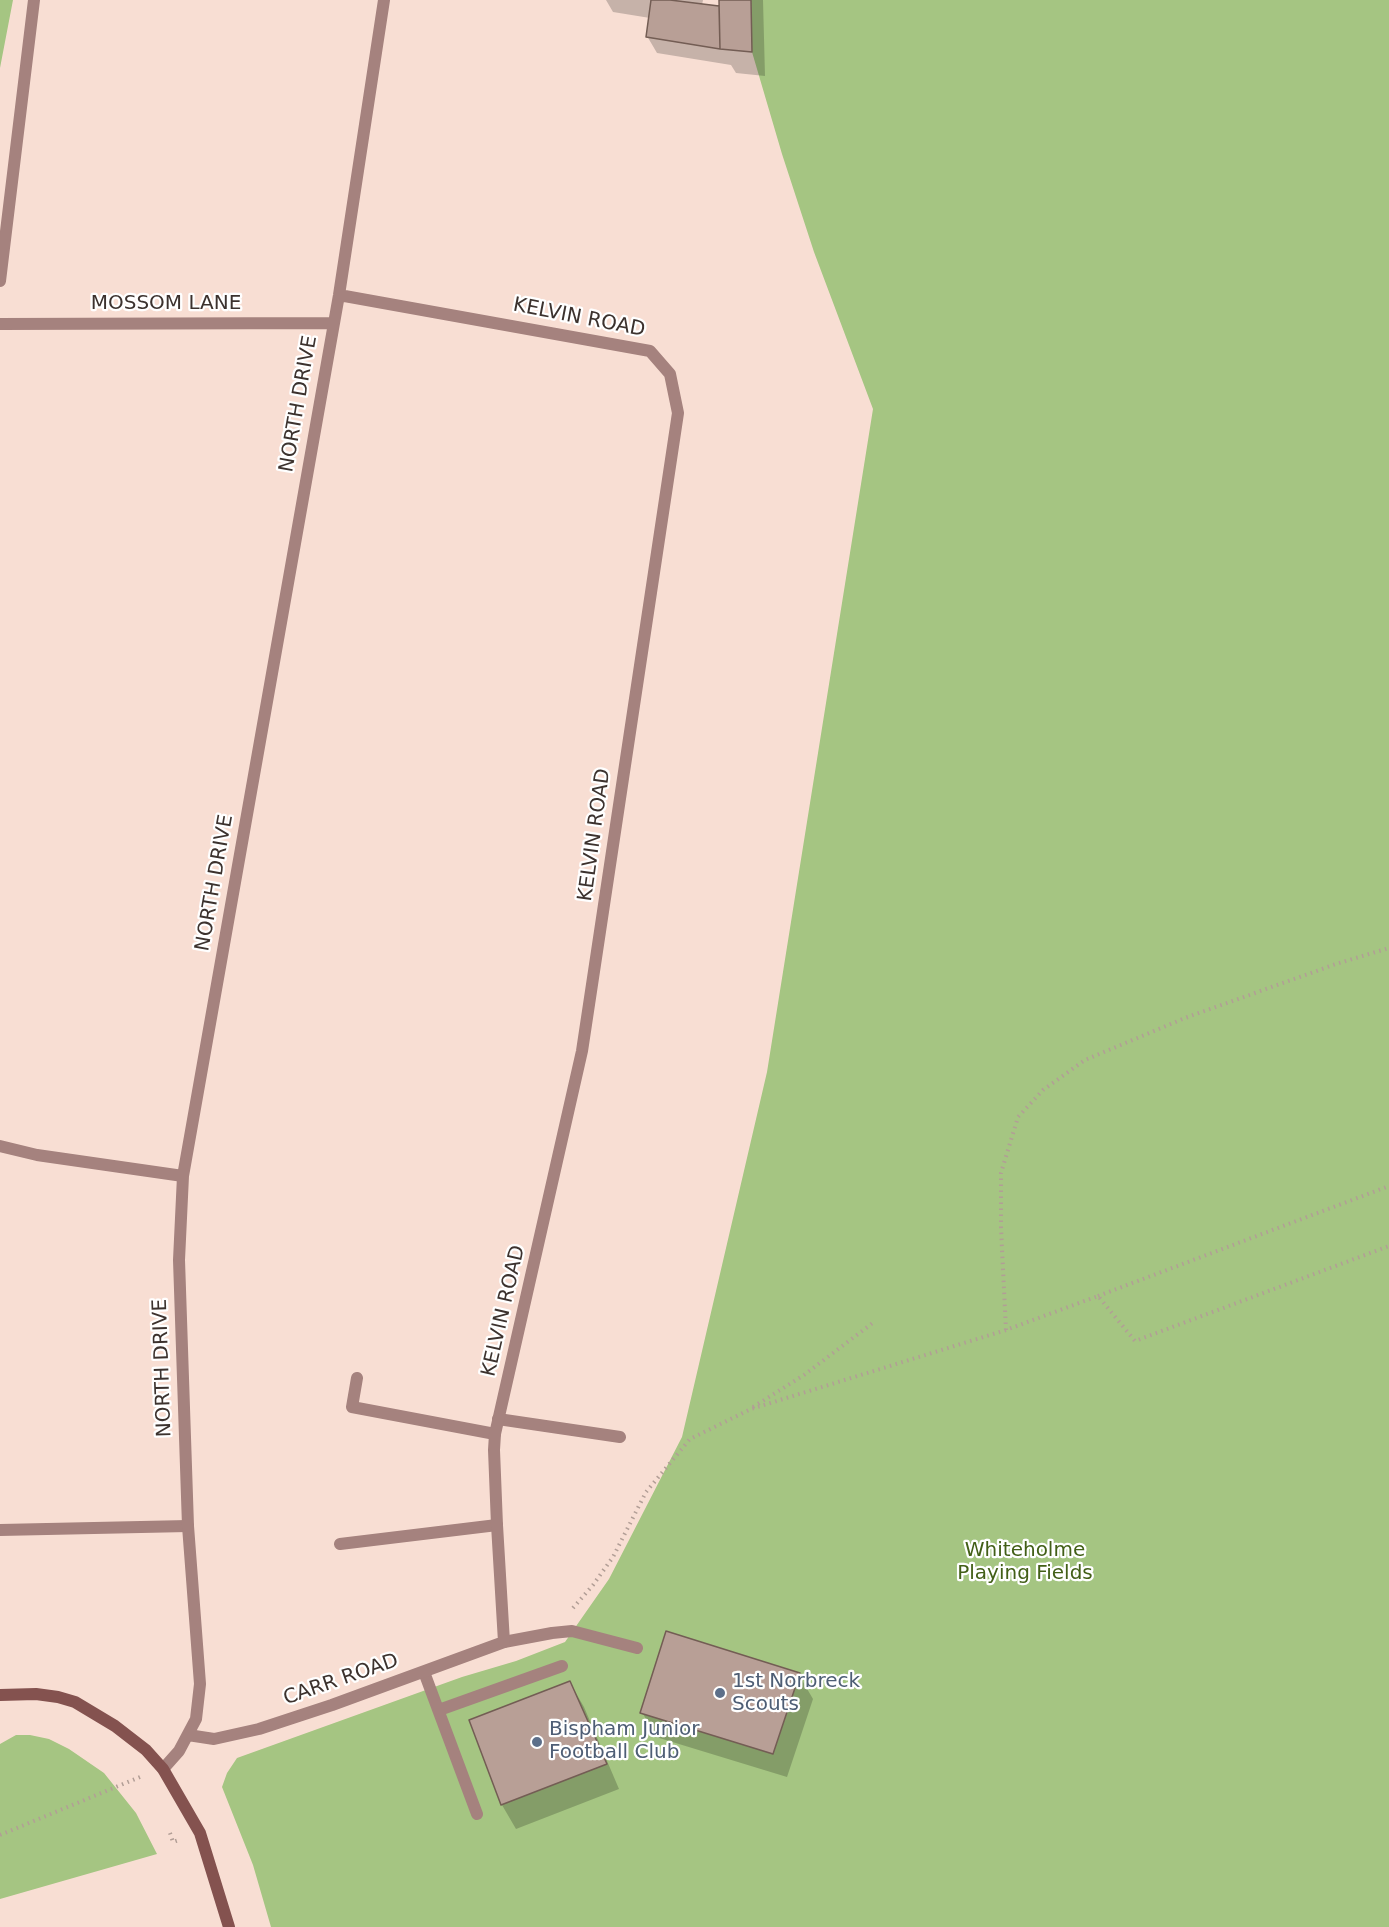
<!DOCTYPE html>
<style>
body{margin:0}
canvas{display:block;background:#f8ded3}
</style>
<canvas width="1389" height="1927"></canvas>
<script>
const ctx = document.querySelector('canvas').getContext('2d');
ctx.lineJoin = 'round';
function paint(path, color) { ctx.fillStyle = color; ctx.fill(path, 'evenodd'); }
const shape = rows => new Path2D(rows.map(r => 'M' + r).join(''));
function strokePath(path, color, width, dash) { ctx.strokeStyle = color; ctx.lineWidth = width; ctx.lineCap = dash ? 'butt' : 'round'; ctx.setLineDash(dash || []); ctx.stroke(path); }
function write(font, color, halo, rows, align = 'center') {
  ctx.font = font + ' "DejaVu Sans",sans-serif'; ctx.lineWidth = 4.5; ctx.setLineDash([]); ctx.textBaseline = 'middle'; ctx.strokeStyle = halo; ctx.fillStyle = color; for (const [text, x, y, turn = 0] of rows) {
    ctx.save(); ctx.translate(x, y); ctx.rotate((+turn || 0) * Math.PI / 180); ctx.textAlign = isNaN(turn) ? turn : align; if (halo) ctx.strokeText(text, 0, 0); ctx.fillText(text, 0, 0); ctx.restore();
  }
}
const green = shape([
 [0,0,13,0,0,68],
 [751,0,1389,0,1389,1927,271,1927,253,1865,222,1787,227,1773,237,1758,462,1677,516,1661,565,1642,609,1579,682,1437,767,1072,873,409,814,252,782,154,752,52],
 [16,1735,30,1735,49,1739,69,1749,104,1773,136,1813,157,1854,0,1899,0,1744]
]);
const shadow = shape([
 [606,0,703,0,702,5,721,8,721,0,763,0,765,76,736,73,731,65,657,53,647,36,650,18,613,12],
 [799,1675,813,1699,787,1777,656,1737,642,1712],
 [570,1683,584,1707,619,1789,516,1829,502,1805,471,1721]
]);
const building = shape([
 [651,0,670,0,719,6,720,49,646,37,651,0],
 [719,0,751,0,752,52,720,49,719,0],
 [666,1631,800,1673,773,1754,640,1713,666,1631],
 [570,1681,607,1764,501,1805,469,1720,570,1681]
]);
const path = shape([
 [1098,1296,1389,1186],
 [1006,1330,1001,1228,1001,1173,1018,1117,1043,1090,1085,1060,1185,1018,1336,964,1389,948],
 [753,1407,804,1375,874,1322],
 [573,1608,593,1585,613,1557,646,1492,690,1439,751,1409,1006,1330,1098,1296,1135,1341,1389,1246],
 [170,1833,173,1842,179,1840],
 [0,1835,140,1777]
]);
const lane = shape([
 [357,1378,352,1407,495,1434],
 [498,1419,620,1437],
 [0,1530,188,1526],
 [340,1544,497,1525],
 [504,1642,552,1633,572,1631,637,1648],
 [424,1672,477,1814],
 [439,1710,562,1666]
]);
const street = shape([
 [0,281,34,0],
 [0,324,333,323],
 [0,1146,37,1155,183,1176],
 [188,1735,214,1739,259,1729,332,1705,504,1642,497,1525,494,1450,495,1434,582,1051,678,413,670,374,650,351,339,295],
 [163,1769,179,1751,196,1719,200,1684,188,1526,179,1260,183,1176,339,295,384,0]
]);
const secondary = shape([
 [0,1695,36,1694,58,1697,75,1702,115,1726,146,1750,163,1769,200,1833,229,1927]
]);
const markers = [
 [720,1693,6,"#5c6f8a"],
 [537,1742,6,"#5c6f8a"]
];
const streetNames = [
 ["MOSSOM LANE",166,304],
 ["KELVIN ROAD",579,318,11],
 ["NORTH DRIVE",299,404,-80],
 ["KELVIN ROAD",595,835,-82],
 ["NORTH DRIVE",215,883,-80],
 ["KELVIN ROAD",504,1311,-77],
 ["NORTH DRIVE",163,1368,-92],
 ["CARR ROAD",341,1680,-19]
];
const parkNames = [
 ["Whiteholme",1025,1551],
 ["Playing Fields",1025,1574]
];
const serviceNames = [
 ["1st Norbreck",732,1682],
 ["Scouts",732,1705],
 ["Bispham Junior",549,1730],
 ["Football Club",549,1753]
];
paint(green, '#a5c582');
paint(shadow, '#0003');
paint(building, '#b89f96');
strokePath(building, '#735d54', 1.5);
strokePath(path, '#b29e96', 4, [1.5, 4.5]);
strokePath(lane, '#a5827e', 12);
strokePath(street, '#a5827e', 12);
strokePath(secondary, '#84524f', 12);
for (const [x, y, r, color] of markers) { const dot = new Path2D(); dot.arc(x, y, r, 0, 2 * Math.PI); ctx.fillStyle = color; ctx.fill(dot); strokePath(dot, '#fff', 2); }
write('20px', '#3c322e', '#fff', streetNames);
write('20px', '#425f17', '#fff', parkNames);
write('20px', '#4e5e75', '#fff', serviceNames, 'left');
</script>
